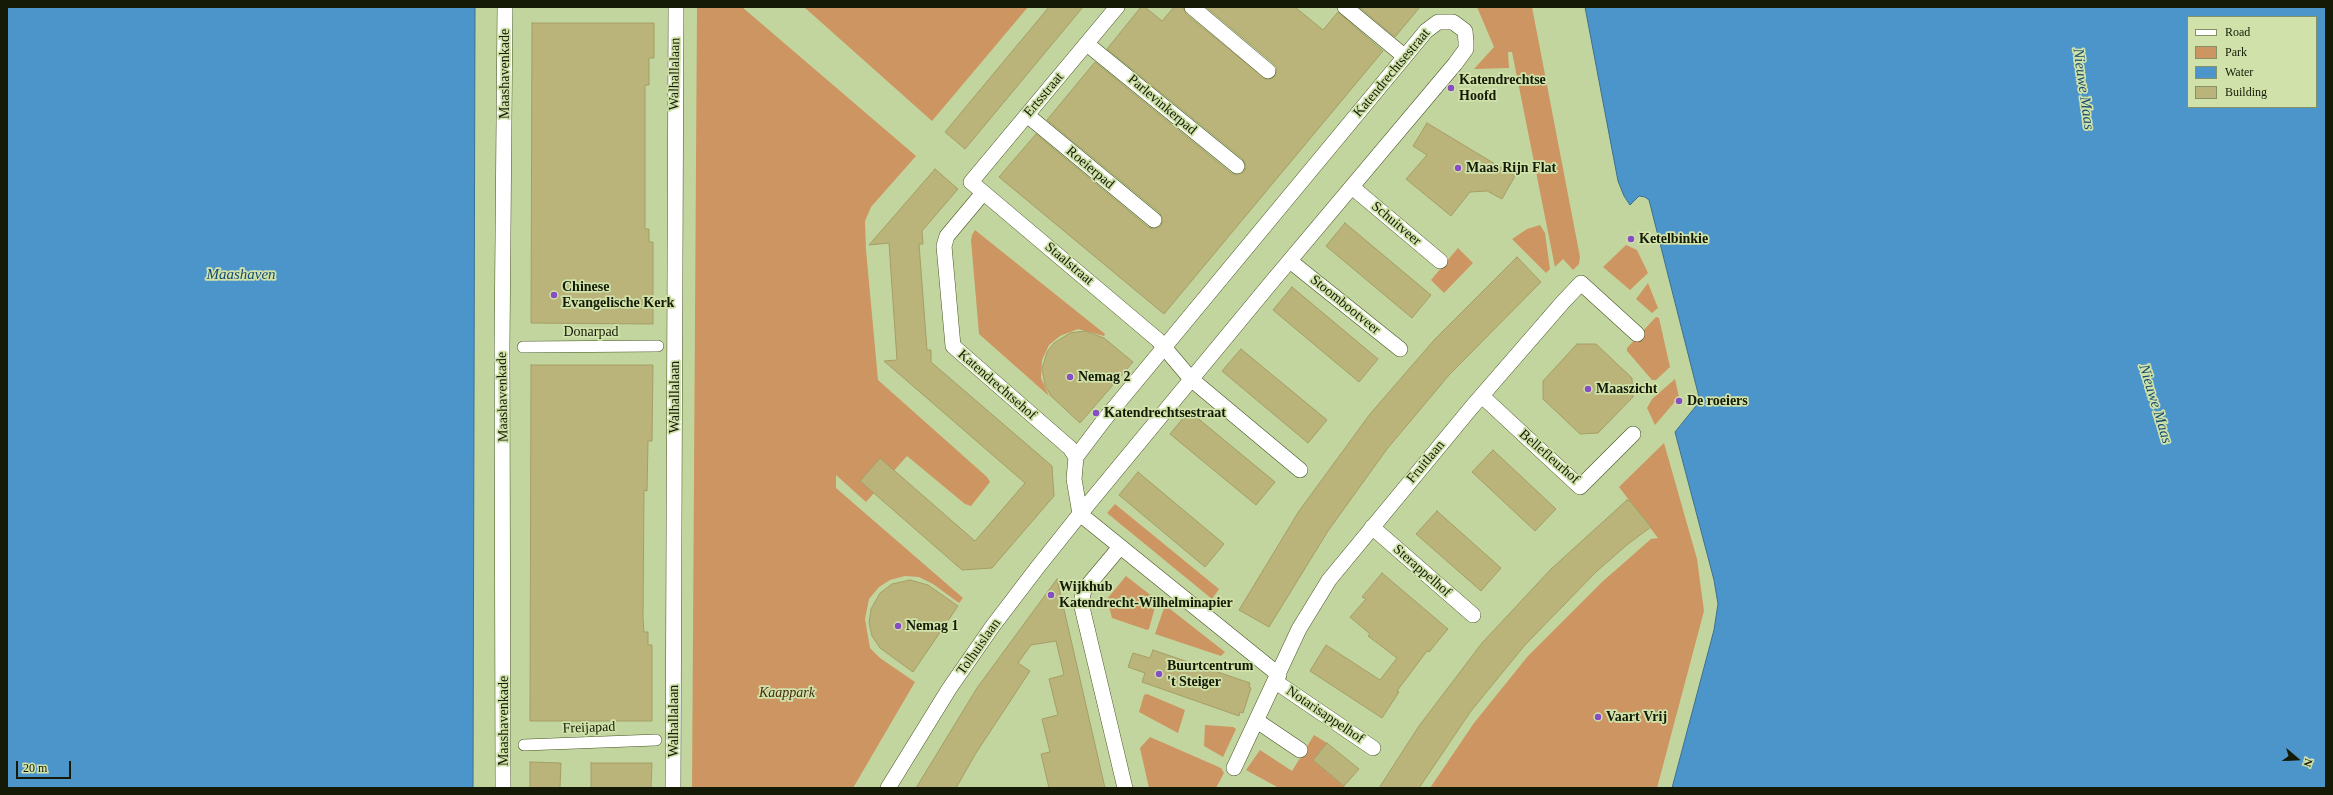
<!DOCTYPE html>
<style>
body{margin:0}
#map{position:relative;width:2333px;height:795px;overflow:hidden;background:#c3d59e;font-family:"Times New Roman",serif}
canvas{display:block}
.frame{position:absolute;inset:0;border:8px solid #141a05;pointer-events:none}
.legend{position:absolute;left:2187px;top:16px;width:130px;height:92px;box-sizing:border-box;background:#d0e2aa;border:1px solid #859268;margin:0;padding:5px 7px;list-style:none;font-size:12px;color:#141a05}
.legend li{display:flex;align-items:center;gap:8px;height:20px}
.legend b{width:20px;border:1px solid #859268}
.north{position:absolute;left:2277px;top:739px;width:40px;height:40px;-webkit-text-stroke:3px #d0e2aa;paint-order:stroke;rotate:109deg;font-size:11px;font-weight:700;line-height:16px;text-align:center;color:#141a05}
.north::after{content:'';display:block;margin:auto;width:14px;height:18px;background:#141a05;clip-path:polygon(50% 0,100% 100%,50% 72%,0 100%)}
.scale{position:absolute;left:16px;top:761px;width:55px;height:18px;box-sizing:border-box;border:2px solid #141a05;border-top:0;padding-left:5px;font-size:12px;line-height:14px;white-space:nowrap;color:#141a05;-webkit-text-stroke:3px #d0e2aa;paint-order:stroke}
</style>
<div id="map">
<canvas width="2333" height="795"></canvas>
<div class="frame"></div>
<ul class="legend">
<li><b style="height:5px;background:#fff"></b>Road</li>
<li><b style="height:11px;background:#cd9561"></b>Park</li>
<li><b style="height:11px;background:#4c95cb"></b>Water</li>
<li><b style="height:11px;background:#bab47a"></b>Building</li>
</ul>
<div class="north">N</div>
<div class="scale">20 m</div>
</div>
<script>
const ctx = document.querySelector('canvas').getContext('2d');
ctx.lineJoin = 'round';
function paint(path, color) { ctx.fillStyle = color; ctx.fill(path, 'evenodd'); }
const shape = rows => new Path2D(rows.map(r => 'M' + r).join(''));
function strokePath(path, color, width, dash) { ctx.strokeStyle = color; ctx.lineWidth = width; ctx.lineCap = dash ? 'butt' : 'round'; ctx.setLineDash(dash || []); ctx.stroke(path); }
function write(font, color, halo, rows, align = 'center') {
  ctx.font = font + ' "Times New Roman",serif'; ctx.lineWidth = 3.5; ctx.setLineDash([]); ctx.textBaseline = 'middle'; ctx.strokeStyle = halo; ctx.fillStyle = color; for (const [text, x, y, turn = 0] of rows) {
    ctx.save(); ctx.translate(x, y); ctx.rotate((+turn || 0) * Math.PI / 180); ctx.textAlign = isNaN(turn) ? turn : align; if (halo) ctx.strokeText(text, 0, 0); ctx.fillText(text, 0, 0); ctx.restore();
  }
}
const green = shape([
 [697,7,742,7,916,156,871,207,865,221,866,250,878,380,987,477,990,482,971,506,965,504,907,456,866,502,836,475,836,488,963,598,959,603,933,584,919,577,905,576,890,580,879,587,869,599,865,619,870,648,880,658,915,682,853,788,692,788],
 [804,7,1028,7,932,121],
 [1477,7,1532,7,1580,257,1579,264,1573,270,1563,259,1555,267,1512,52,1508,52,1509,68,1474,69,1494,47],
 [1540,225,1545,233,1550,269,1546,273,1512,239,1527,229],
 [975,230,1105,334,1104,336,1078,329,1060,336,1049,345,1042,360,1041,378,1049,396,979,334,971,240,972,235],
 [1626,245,1637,250,1648,273,1630,290,1603,267],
 [1458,248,1473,263,1444,293,1431,280],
 [1648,283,1658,308,1652,313,1636,299],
 [1656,317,1659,318,1670,367,1656,380,1652,380,1627,351,1627,348],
 [1675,379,1679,397,1655,425,1647,408,1652,399],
 [1664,443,1697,559,1704,611,1657,788,1430,788,1474,723,1528,656,1602,582,1651,539,1658,538,1619,487],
 [1115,504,1219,589,1212,599,1107,513],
 [1126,576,1157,600,1149,629,1147,630,1112,618,1107,599],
 [1165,605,1225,652,1221,656,1155,634],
 [1147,694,1185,710,1178,733,1139,712,1144,695],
 [1205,725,1233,727,1236,729,1223,757,1204,746],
 [1314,735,1327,743,1313,760,1346,788,1279,788,1246,770,1260,750,1292,771],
 [1150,737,1221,768,1224,773,1216,788,1149,788,1140,748]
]);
const water = shape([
 [7,7,475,7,473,788,7,788,7,7],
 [1585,7,2326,7,2326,788,1672,788,1714,630,1718,604,1714,580,1675,432,1700,401,1649,200,1645,197,1639,196,1630,205,1624,196,1618,181,1585,7],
 [2188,17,2316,17,2316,107,2188,107,2188,17]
]);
const building = shape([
 [1049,7,1083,7,965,149,945,132,1049,7],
 [1141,7,1145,7,1162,21,1174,7,1183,7,1186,14,1267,80,1275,76,1277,68,1274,64,1206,7,1295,7,1323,30,1338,12,1383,51,1164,314,999,177,1036,134,1148,227,1153,229,1161,226,1163,221,1160,213,1047,120,1095,62,1231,173,1236,175,1244,172,1246,167,1243,159,1107,49,1141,7],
 [1359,7,1420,7,1395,37,1359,7],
 [532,23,654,23,654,58,649,58,649,85,645,85,645,229,649,229,649,242,653,242,653,324,531,323,532,23],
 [1427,123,1515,176,1502,199,1487,191,1470,192,1451,216,1406,179,1427,155,1413,146,1427,123],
 [935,169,958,189,922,231,923,244,919,244,927,350,931,350,931,362,1052,466,1054,496,992,568,962,570,860,481,880,458,975,541,1025,483,884,361,897,360,889,243,869,245,935,169],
 [1345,223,1431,295,1412,318,1326,246,1345,223],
 [1517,257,1541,282,1450,374,1387,449,1328,531,1269,627,1239,610,1299,511,1370,414,1435,339,1517,257],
 [1292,287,1378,359,1359,382,1273,310,1292,287],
 [1085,331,1104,338,1133,362,1080,423,1051,396,1045,385,1042,369,1047,352,1054,343,1070,333,1085,331],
 [1577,344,1596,344,1632,378,1633,397,1598,433,1580,434,1543,399,1543,381,1577,344],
 [1241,349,1327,420,1308,443,1222,371,1241,349],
 [531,365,653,365,652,441,648,441,647,491,644,490,643,619,644,632,648,632,648,645,652,645,652,721,530,721,531,365],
 [1189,411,1275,482,1256,505,1170,434,1189,411],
 [1493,450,1556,509,1535,531,1472,472,1493,450],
 [1138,472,1224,544,1205,567,1119,495,1138,472],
 [1627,500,1630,501,1651,527,1628,544,1596,572,1525,645,1471,711,1419,788,1379,788,1419,726,1482,643,1551,569,1627,500],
 [1437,511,1501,568,1481,591,1416,534,1437,511],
 [1382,573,1448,629,1429,652,1427,651,1397,691,1399,692,1382,718,1310,671,1326,645,1380,680,1397,658,1368,636,1370,634,1350,617,1366,599,1362,597,1382,573],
 [1057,579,1105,788,1049,788,1041,754,1050,752,1042,719,1058,715,1049,679,1064,675,1056,641,1031,645,1018,663,1030,671,976,753,956,788,916,788,977,688,1057,579],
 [910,580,928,585,958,606,913,672,880,648,872,636,869,623,871,609,880,593,892,584,910,580],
 [1153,650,1250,683,1249,687,1251,688,1243,713,1240,712,1239,716,1142,682,1145,673,1128,667,1133,653,1150,658,1153,650],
 [1327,743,1359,769,1344,786,1313,760,1327,743],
 [530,762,561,763,560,788,530,788,530,762],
 [591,763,652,763,651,788,591,788,591,763]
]);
const pedestrian = shape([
 [523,347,658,346],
 [524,745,656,740]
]);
const minor = shape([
 [1117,7,971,182,1158,340,1191,379,1300,470],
 [1192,7,1268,71],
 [1345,7,1404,56],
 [1087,44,1237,166],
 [1027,115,1154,220],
 [1352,187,1440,261],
 [983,193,947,236,944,246,953,346,1070,448,1076,457],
 [1290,261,1400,349],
 [1482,396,1580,487,1633,434],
 [1372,527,1473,615],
 [1120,547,1084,590,1081,603,1125,788],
 [1276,682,1373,748],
 [1257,721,1300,750],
 [1234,768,1299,629,1329,580,1471,408,1563,302,1581,283,1637,334],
 [503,788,502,347,505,7],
 [673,788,676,7],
 [888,788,949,689,992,627,1037,568,1080,514,1270,284,1455,64,1466,49,1466,42,1465,31,1453,22,1438,22,1426,31,1104,420,1076,457,1074,479,1080,514,1279,675]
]);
const markers = [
 [1451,88,4,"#864dc4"],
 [1458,168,4,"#864dc4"],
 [1631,239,4,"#864dc4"],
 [554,295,4,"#864dc4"],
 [1070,377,4,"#864dc4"],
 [1588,389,4,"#864dc4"],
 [1679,401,4,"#864dc4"],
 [1096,413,4,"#864dc4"],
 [1051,595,4,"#864dc4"],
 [898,626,4,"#864dc4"],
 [1159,674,4,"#864dc4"],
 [1598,717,4,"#864dc4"]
];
const streetNames = [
 ["Katendrechtsestraat",1392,73,-50],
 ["Maashavenkade",505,74,-90],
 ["Walhallalaan",675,74,-89],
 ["Ertsstraat",1044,95,-50],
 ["Parlevinkerpad",1162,105,40],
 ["Roeierpad",1090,168,40],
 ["Schuitveer",1396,224,40],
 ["Staalstraat",1069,264,40],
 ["Stoombootveer",1345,305,39],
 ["Donarpad",591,332],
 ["Katendrechtsehof",997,385,41],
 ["Maashavenkade",503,397,-91],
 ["Walhallalaan",675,397,-90],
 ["Bellefleurhof",1549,457,41],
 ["Fruitlaan",1426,462,-50],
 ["Sterappelhof",1422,571,41],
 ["Tolhuislaan",979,647,-55],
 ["Notarisappelhof",1325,715,34],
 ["Maashavenkade",504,721,-90],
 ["Walhallalaan",674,721,-90],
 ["Freijapad",589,728,-2]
];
const poiNames = [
 ["Katendrechtse",1459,80],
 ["Hoofd",1459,96],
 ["Maas Rijn Flat",1466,168],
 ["Ketelbinkie",1639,239],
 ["Chinese",562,287],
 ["Evangelische Kerk",562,303],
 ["Nemag 2",1078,377],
 ["Maaszicht",1596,389],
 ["De roeiers",1687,401],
 ["Katendrechtsestraat",1104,413],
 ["Wijkhub",1059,587],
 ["Katendrecht-Wilhelminapier",1059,603],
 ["Nemag 1",906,626],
 ["Buurtcentrum",1167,666],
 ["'t Steiger",1167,682],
 ["Vaart Vrij",1606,717]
];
const parkNames = [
 ["Kaappark",787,693]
];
const waterNames = [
 ["Nieuwe Maas",2083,89,82],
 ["Maashaven",241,275],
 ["Nieuwe Maas",2155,404,73]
];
paint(green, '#cd9561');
paint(water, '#4c95cb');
strokePath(water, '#3b7090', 1);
paint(building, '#bab47a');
strokePath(building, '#a49e65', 1);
strokePath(pedestrian, '#455421', 12);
strokePath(minor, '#455421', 16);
strokePath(pedestrian, '#fff', 11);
strokePath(minor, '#fff', 15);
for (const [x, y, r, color] of markers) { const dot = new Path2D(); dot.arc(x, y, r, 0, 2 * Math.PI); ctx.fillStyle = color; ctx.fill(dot); strokePath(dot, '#d0e2aa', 1.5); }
write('14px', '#141a05', '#d0e2aa', streetNames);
write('bold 14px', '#141a05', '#d0e2aa', poiNames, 'left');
write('italic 14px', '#462b11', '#d0e2aa', parkNames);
write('italic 15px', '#154c71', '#d0e2aa', waterNames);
</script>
